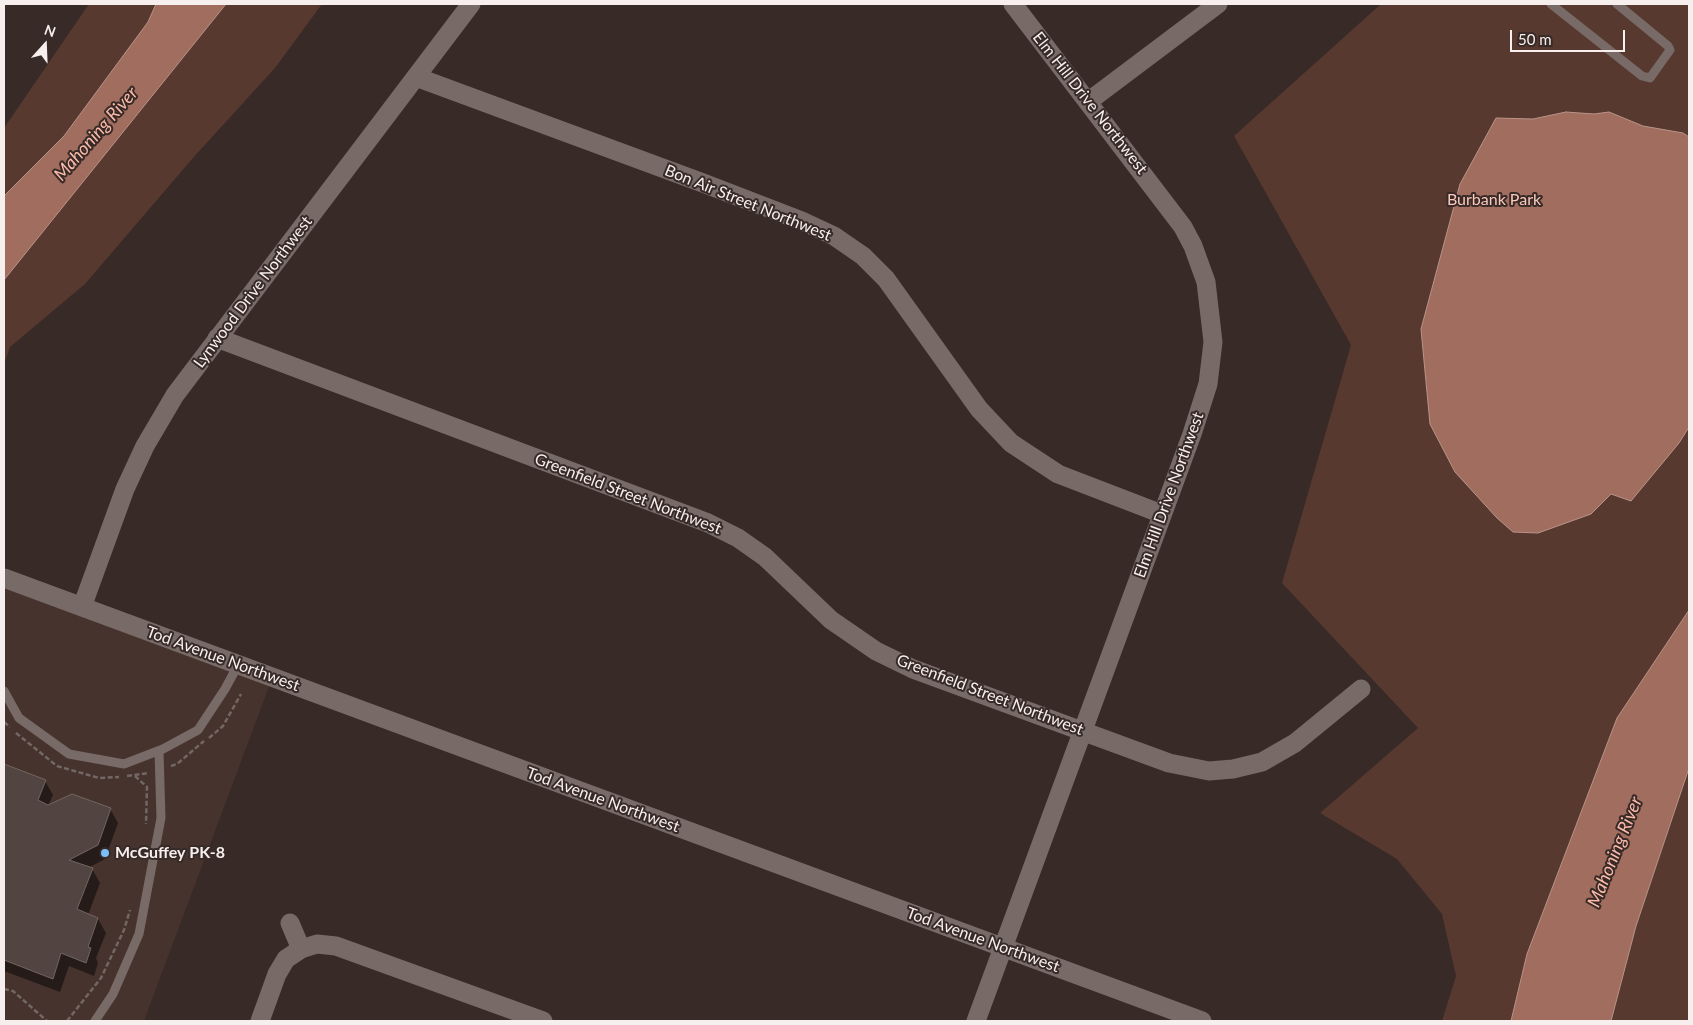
<!DOCTYPE html>
<style>
body{margin:0}
#map{position:relative;width:1693px;height:1025px;overflow:hidden;background:#372a27;font-family:Lato,sans-serif}
canvas{display:block}
.frame{position:absolute;inset:0;border:5px solid #f7efed;pointer-events:none}
.north{position:absolute;left:20px;top:20px;width:50px;height:50px;-webkit-text-stroke:4px #372a27;paint-order:stroke;rotate:20deg;font-size:14px;font-weight:700;line-height:20px;text-align:center;color:#f7efed}
.north::after{content:'';display:block;margin:auto;width:18px;height:22px;background:#f7efed;clip-path:polygon(50% 0,100% 100%,50% 72%,0 100%)}
.scale{position:absolute;left:1510px;top:30px;width:115px;height:22px;box-sizing:border-box;border:2px solid #f7efed;border-top:0;padding-left:6px;font-size:15px;line-height:18px;white-space:nowrap;color:#f7efed;-webkit-text-stroke:4px #372a27;paint-order:stroke}
</style>
<div id="map">
<canvas width="1693" height="1025"></canvas>
<div class="frame"></div>
<div class="north">N</div>
<div class="scale">50 m</div>
</div>
<script>
const ctx = document.querySelector('canvas').getContext('2d');
ctx.lineJoin = 'round';
function paint(path, color) { ctx.fillStyle = color; ctx.fill(path, 'evenodd'); }
const shape = rows => new Path2D(rows.map(r => 'M' + r).join(''));
function strokePath(path, color, width, dash) { ctx.strokeStyle = color; ctx.lineWidth = width; ctx.lineCap = dash ? 'butt' : 'round'; ctx.setLineDash(dash || []); ctx.stroke(path); }
function write(font, color, halo, rows, align = 'center') {
  ctx.font = font + ' Lato,sans-serif'; ctx.lineWidth = 4; ctx.setLineDash([]); ctx.textBaseline = 'middle'; ctx.strokeStyle = halo; ctx.fillStyle = color; for (const [text, x, y, turn = 0] of rows) {
    ctx.save(); ctx.translate(x, y); ctx.rotate((+turn || 0) * Math.PI / 180); ctx.textAlign = isNaN(turn) ? turn : align; if (halo) ctx.strokeText(text, 0, 0); ctx.fillText(text, 0, 0); ctx.restore();
  }
}
const built = shape([
 [4,585,270,684,144,1021,4,1021]
]);
const green = shape([
 [89,4,156,4,148,22,64,136,4,196,4,128],
 [226,4,322,4,275,68,192,159,85,284,10,347,4,364,4,280],
 [1381,4,1689,4,1689,610,1617,718,1527,954,1511,1021,1442,1021,1456,976,1442,914,1397,859,1320,813,1418,728,1282,583,1351,345,1234,136],
 [1689,768,1689,1021,1611,1021,1636,926]
]);
const water = shape([
 [156,4,226,4,4,280,4,196,64,136,148,22,156,4],
 [1566,112,1594,114,1609,112,1643,126,1683,133,1689,137,1689,427,1679,443,1631,501,1611,494,1591,514,1538,533,1513,532,1497,518,1455,472,1430,424,1421,329,1460,184,1496,118,1533,119,1566,112],
 [1689,610,1689,768,1636,926,1611,1021,1511,1021,1527,954,1617,718,1689,610]
]);
const shadow = shape([
 [4,765,45,781,53,795,48,806,110,809,118,823,105,859,88,868,92,869,100,883,88,915,98,919,106,933,96,958,98,963,94,976,69,966,60,992,4,971]
]);
const building = shape([
 [4,764,46,780,38,800,48,805,72,794,111,808,98,845,69,860,93,868,77,909,98,918,88,947,91,948,86,963,61,953,53,979,4,960,4,764]
]);
const path = shape([
 [4,722,10,727],
 [16,733,57,766,99,778,119,777],
 [209,738,223,726,241,694],
 [171,766,177,764,204,741],
 [127,776,149,773],
 [135,776,147,787,146,824],
 [4,989,13,991,47,1021],
 [67,1021,101,978,124,930,130,910]
]);
const service = shape([
 [1551,4,1642,76,1650,78,1670,50,1668,46,1617,4],
 [4,691,19,718,69,754,124,764,163,749,198,730,225,689,238,665],
 [95,1021,113,994,139,934,161,818,159,751]
]);
const minor = shape([
 [416,77,703,183,802,221,834,236,863,256,886,279,979,409,1011,443,1058,474,1162,514],
 [1089,101,1218,4],
 [217,338,708,523,738,538,765,557,831,620,876,651,913,669,1169,763,1209,771,1233,769,1262,762,1295,743,1361,689],
 [4,578,1202,1021],
 [82,607,125,489,145,446,175,395,471,4],
 [290,923,301,949],
 [260,1021,277,974,286,959,301,949,317,944,336,946,543,1021],
 [976,1021,1192,434,1208,384,1213,342,1206,282,1193,246,1183,227,1013,4]
]);
const markers = [
 [105,853,5,"#7cbef9"]
];
const streetNames = [
 ["Elm Hill Drive Northwest",1090,103,52],
 ["Bon Air Street Northwest",748,203,22],
 ["Lynwood Drive Northwest",253,292,-53],
 ["Greenfield Street Northwest",628,494,21],
 ["Elm Hill Drive Northwest",1169,495,-70],
 ["Tod Avenue Northwest",223,659,20],
 ["Greenfield Street Northwest",990,695,21],
 ["Tod Avenue Northwest",603,800,20],
 ["Tod Avenue Northwest",983,940,20]
];
const parkNames = [
 ["Burbank Park",1494,200]
];
const poiNames = [
 ["McGuffey PK-8",115,853]
];
const waterNames = [
 ["Mahoning River",96,134,-49],
 ["Mahoning River",1615,852,-68]
];
paint(built, '#46332d');
paint(green, '#583930');
paint(water, '#a06d5e');
strokePath(water, '#ba9489', 1);
paint(shadow, '#0007');
paint(building, '#524541');
strokePath(building, '#736460', 1);
strokePath(path, '#726764', 2.5, [5, 2.5]);
strokePath(service, '#786a66', 9);
strokePath(minor, '#786a66', 19);
for (const [x, y, r, color] of markers) { const dot = new Path2D(); dot.arc(x, y, r, 0, 2 * Math.PI); ctx.fillStyle = color; ctx.fill(dot); strokePath(dot, '#372a27', 2); }
write('16px', '#f7efed', '#372a27', streetNames);
write('16px', '#fccabc', '#372a27', parkNames);
write('bold 16px', '#f7efed', '#372a27', poiNames, 'left');
write('italic 18px', '#fcbba9', '#372a27', waterNames);
</script>
